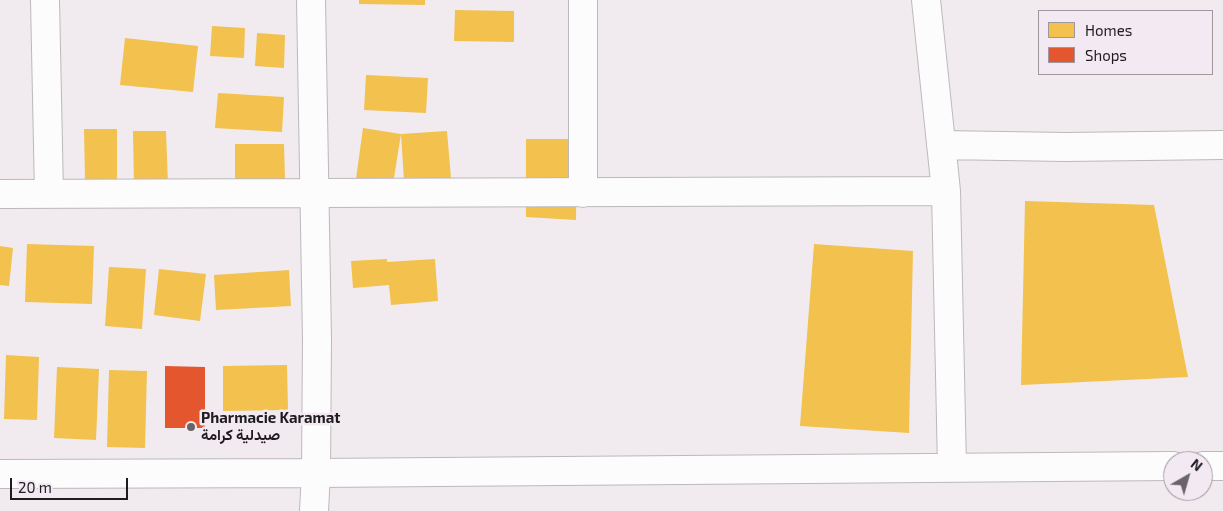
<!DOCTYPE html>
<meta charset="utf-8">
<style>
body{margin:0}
#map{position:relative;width:1223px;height:511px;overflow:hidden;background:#f1ebf0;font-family:"Exo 2",sans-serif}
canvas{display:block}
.legend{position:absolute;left:1038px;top:10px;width:175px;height:65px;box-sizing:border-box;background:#f3e9f2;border:1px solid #9e979e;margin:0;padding:6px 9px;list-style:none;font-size:15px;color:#1f1c1f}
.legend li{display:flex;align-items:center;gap:10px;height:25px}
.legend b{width:25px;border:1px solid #9e979e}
.north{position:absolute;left:1163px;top:451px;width:50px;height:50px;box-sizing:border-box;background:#f3e9f2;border:1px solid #9e979e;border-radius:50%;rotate:38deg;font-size:14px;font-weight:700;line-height:20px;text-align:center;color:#1f1c1f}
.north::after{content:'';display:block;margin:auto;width:18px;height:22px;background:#686468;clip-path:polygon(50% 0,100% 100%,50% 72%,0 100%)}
.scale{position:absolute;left:10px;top:478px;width:118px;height:22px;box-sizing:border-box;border:2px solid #1f1c1f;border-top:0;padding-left:6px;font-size:15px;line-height:18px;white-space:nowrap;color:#1f1c1f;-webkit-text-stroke:4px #f3e9f2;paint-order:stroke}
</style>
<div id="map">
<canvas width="1223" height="511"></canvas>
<ul class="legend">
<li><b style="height:14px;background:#f2c14e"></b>Homes</li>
<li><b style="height:14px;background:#e4572e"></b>Shops</li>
</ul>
<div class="north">N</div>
<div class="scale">20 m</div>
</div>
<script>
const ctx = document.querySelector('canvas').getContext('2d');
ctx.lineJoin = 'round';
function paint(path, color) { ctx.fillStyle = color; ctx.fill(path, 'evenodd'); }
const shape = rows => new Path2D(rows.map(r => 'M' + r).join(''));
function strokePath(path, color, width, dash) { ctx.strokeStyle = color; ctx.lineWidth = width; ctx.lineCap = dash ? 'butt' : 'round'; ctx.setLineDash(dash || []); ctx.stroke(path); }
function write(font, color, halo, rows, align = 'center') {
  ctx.font = font + ' "Exo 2",Vazirmatn,sans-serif'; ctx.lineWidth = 5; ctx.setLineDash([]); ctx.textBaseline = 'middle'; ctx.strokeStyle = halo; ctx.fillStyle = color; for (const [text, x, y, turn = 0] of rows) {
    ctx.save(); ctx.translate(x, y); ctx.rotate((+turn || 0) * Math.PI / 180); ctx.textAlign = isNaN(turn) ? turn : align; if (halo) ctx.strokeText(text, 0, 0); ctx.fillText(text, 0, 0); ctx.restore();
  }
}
const homes = shape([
 [359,0,425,0,425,5,359,4],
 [455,10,514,11,514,42,454,41],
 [212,26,245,28,244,58,210,56],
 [257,33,285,35,284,68,255,66],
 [125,38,198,46,193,92,120,85],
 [366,75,428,78,426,113,364,110],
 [218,93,284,97,282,132,215,128],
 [363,128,401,134,393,184,356,179],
 [84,129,117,129,117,180,85,180],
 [133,131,166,131,168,185,134,186],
 [447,131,451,178,404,181,401,134],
 [526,139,577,139,576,220,526,217],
 [235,144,284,144,285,179,235,180],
 [1025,201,1154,205,1188,377,1021,385],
 [27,244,94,246,92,304,25,302],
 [814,244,913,251,909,433,800,426],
 [0,246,13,248,9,286,0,285],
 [387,259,387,262,435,259,438,301,391,305,389,285,353,288,351,261],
 [109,267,146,269,142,329,105,326],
 [159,269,206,274,200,321,154,315],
 [289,270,291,306,216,310,214,275],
 [6,355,39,357,37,420,4,419],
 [287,365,288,410,223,411,223,366],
 [57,367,99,369,96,440,54,438],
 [109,370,147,371,145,448,107,447]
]);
const shops = shape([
 [165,366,205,367,205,428,165,428]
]);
const minor = shape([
 [45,0,49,194],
 [311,0,317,339,316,473,314,511],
 [926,0,946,191,952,467],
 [941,145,1066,147,1223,145],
 [583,193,583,0],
 [0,194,946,191],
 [1203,466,1223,466],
 [0,474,316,473,1173,466]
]);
const markers = [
 [191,427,5,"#686468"]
];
const poiNames = [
 ["Pharmacie Karamat",201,418],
 ["صيدلية كرامة",201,435]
];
paint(homes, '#f2c14e');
paint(shops, '#e4572e');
strokePath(minor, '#bdb8bc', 30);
strokePath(minor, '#fdfcfd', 28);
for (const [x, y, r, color] of markers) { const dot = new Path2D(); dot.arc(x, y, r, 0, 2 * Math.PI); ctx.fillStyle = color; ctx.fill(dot); strokePath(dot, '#f3e9f2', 2); }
write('bold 15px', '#1f1c1f', '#f3e9f2', poiNames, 'left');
</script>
